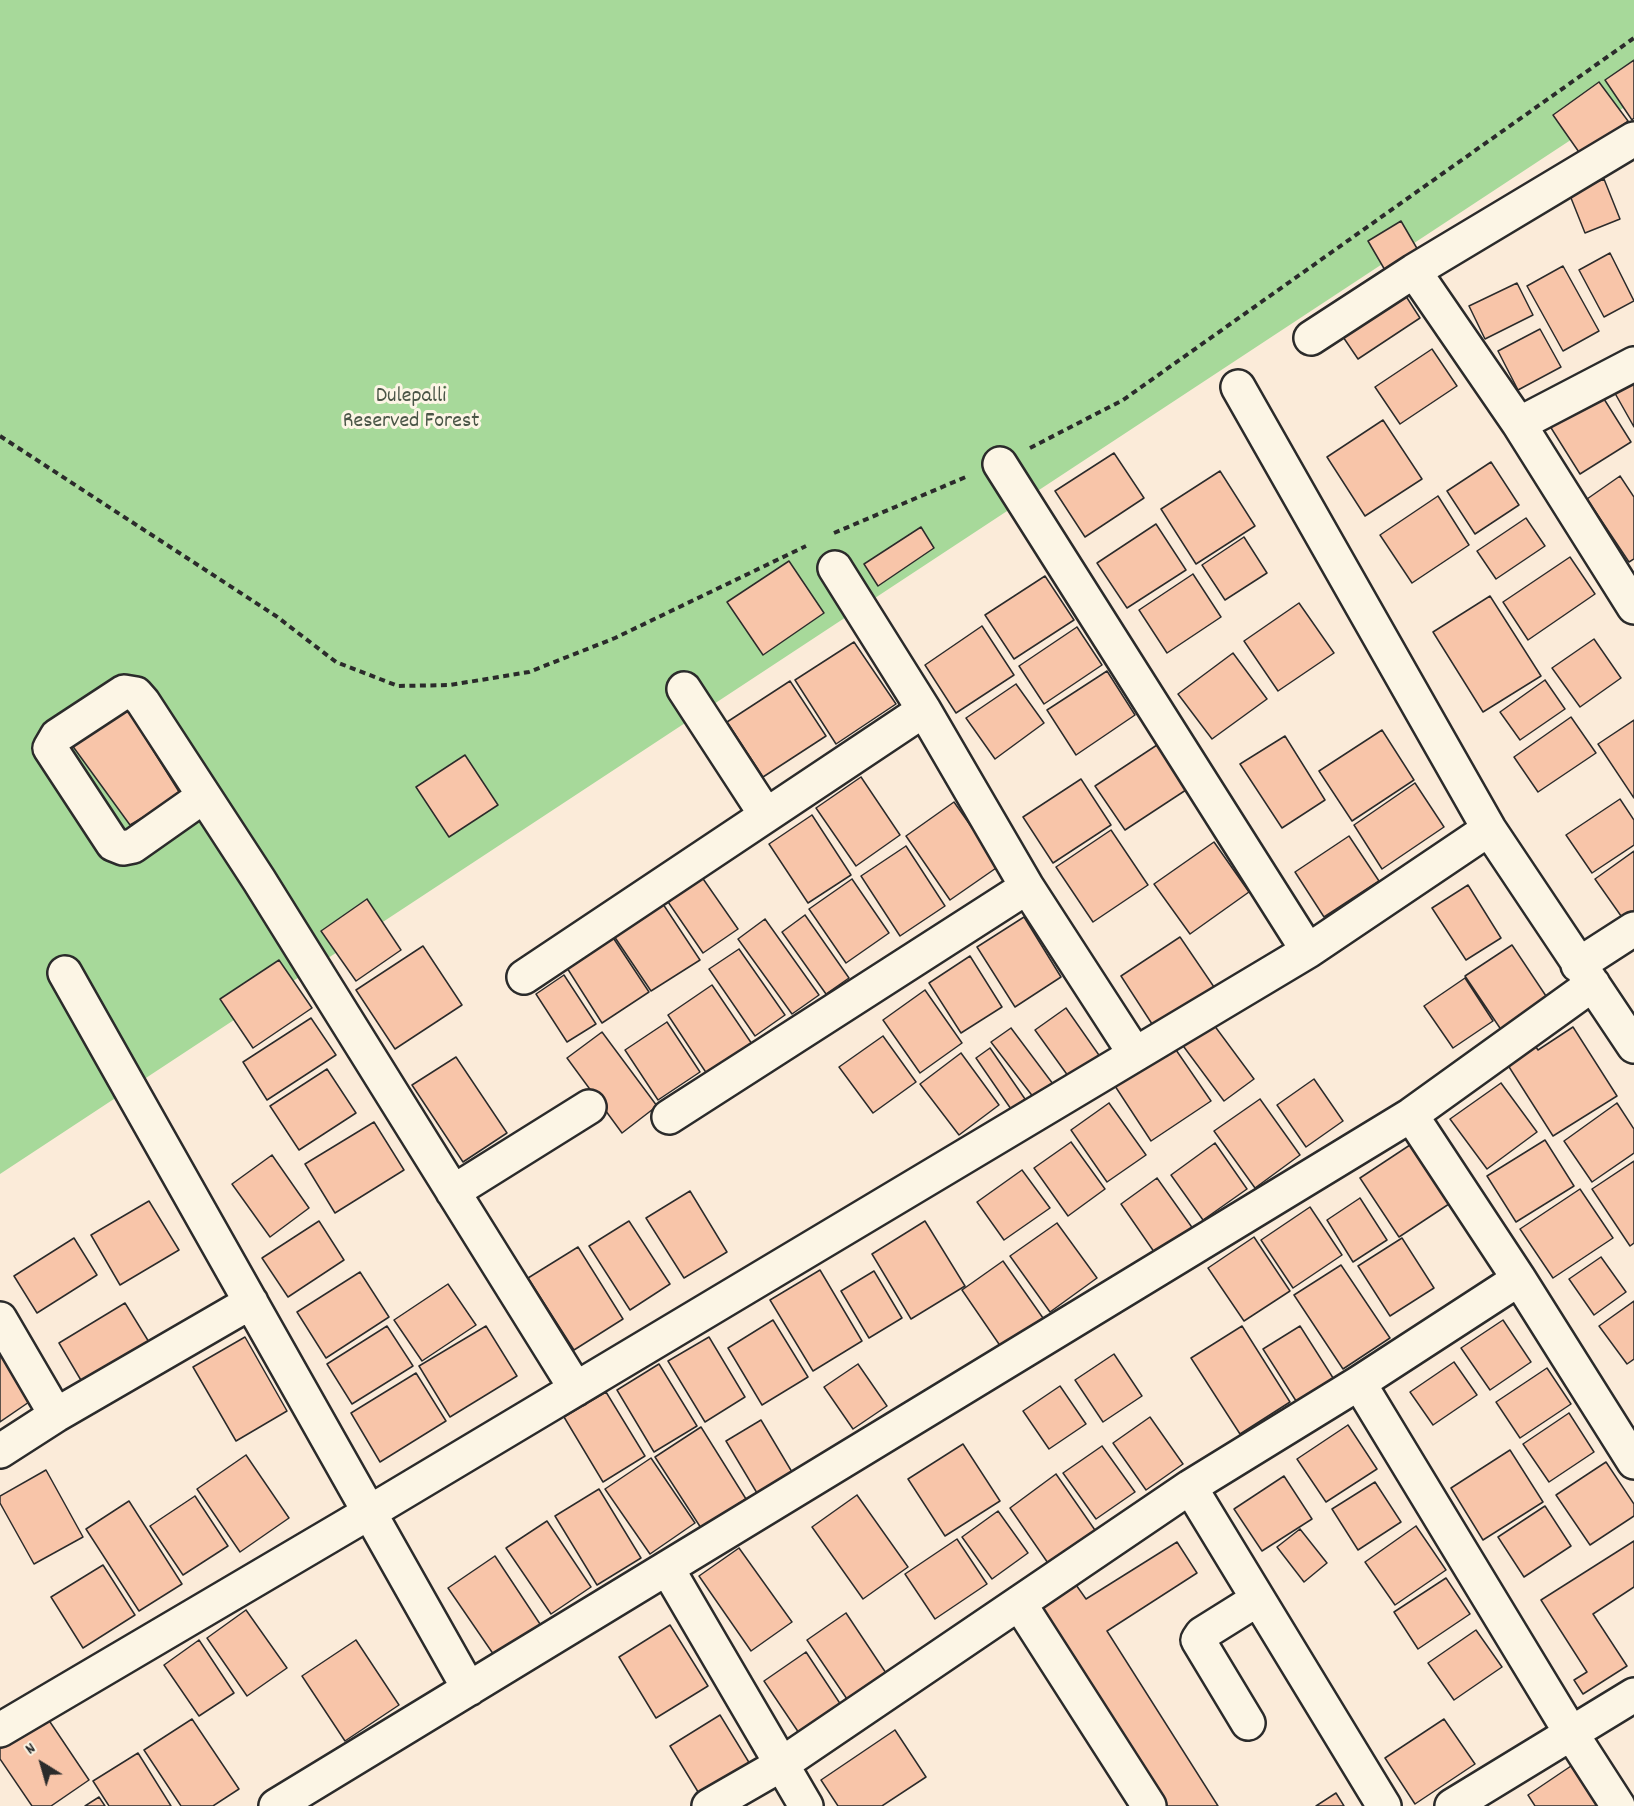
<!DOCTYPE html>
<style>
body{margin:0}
#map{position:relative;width:1634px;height:1806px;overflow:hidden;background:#fbebd9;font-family:Dekko,sans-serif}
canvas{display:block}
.north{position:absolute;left:12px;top:1734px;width:60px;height:60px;-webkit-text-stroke:4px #fcf5e5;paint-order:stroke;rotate:323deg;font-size:16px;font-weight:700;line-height:24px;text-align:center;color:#2b2b2b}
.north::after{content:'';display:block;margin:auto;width:21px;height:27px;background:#2b2b2b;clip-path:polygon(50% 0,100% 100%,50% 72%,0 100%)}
</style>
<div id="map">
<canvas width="1634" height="1806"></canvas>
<div class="north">N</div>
</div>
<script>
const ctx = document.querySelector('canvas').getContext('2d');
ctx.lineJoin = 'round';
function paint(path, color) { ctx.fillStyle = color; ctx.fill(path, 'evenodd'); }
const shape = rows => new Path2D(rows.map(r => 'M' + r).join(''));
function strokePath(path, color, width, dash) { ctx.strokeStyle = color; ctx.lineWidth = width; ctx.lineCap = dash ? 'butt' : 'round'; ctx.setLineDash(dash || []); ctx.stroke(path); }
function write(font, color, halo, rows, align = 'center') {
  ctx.font = font + ' Dekko,sans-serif'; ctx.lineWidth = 6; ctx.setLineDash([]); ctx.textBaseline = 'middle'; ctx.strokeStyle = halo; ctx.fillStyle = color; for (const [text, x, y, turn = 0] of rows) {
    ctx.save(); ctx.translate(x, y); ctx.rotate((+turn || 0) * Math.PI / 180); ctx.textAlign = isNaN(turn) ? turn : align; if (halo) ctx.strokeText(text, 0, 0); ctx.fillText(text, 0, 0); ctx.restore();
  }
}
const green = shape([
 [0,0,1634,0,1634,102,1598,122,0,1174]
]);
const building = shape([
 [1634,60,1634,118,1632,120,1605,80,1634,60],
 [1599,82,1628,121,1581,155,1553,115,1599,82],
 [1604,179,1620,219,1585,233,1569,193,1604,179],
 [1401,221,1422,257,1389,277,1368,241,1401,221],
 [1610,253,1634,301,1604,317,1579,270,1610,253],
 [1563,266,1599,331,1563,351,1527,286,1563,266],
 [1517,283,1533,315,1485,339,1469,306,1517,283],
 [1400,287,1420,318,1358,359,1337,328,1400,287],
 [1540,329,1561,367,1518,390,1498,351,1540,329],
 [1432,349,1457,386,1400,424,1375,387,1432,349],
 [1634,380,1634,427,1612,388,1634,380],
 [1599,391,1631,442,1580,474,1548,423,1599,391],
 [1383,420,1422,479,1365,516,1327,457,1383,420],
 [1114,453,1144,498,1085,537,1055,491,1114,453],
 [1491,462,1519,505,1475,534,1447,491,1491,462],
 [1220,471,1255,526,1196,564,1161,509,1220,471],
 [1620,476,1634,497,1634,559,1629,562,1587,499,1620,476],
 [1438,496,1469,545,1412,583,1380,535,1438,496],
 [1526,518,1545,546,1496,579,1477,551,1526,518],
 [1156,524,1186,570,1127,608,1097,563,1156,524],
 [921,527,934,548,878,586,864,564,921,527],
 [1244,537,1267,573,1225,600,1202,565,1244,537],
 [1570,557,1595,594,1528,640,1503,602,1570,557],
 [789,561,824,613,763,655,727,602,789,561],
 [1193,574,1221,617,1167,653,1139,610,1193,574],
 [1045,576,1074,620,1014,659,985,615,1045,576],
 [1490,596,1541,676,1483,712,1433,632,1490,596],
 [1299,603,1334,653,1278,691,1244,641,1299,603],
 [982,626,1014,675,956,713,925,665,982,626],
 [1077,627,1102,665,1044,704,1019,666,1077,627],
 [1594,639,1621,678,1580,707,1552,668,1594,639],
 [854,642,896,704,836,744,795,680,854,642],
 [1233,653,1267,699,1212,739,1178,694,1233,653],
 [1107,671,1135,715,1076,755,1047,710,1107,671],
 [1545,680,1565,709,1520,740,1500,712,1545,680],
 [790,681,826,736,763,777,727,722,790,681],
 [1016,684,1044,723,995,759,966,718,1016,684],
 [125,705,181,795,130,825,69,741,125,705],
 [1571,717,1596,753,1538,792,1514,757,1571,717],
 [1634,720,1634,798,1598,744,1634,720],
 [1382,730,1414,780,1352,821,1319,771,1382,730],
 [1285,736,1325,800,1282,828,1240,764,1285,736],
 [1160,743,1189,788,1125,830,1095,786,1160,743],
 [465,755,498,805,449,837,416,787,465,755],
 [861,777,900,835,856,866,816,808,861,777],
 [1081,779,1111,825,1053,863,1023,817,1081,779],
 [1415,783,1444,827,1382,869,1354,825,1415,783],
 [1620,799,1634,820,1634,845,1592,873,1566,835,1620,799],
 [954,802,999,866,950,900,906,836,954,802],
 [812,815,851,875,808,903,769,844,812,815],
 [1111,830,1148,885,1093,922,1056,867,1111,830],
 [1349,836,1379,881,1324,917,1295,872,1349,836],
 [1214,842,1249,892,1190,934,1154,884,1214,842],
 [906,846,945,906,900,936,861,876,906,846],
 [1634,851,1634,917,1626,923,1595,879,1634,851],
 [699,873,738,929,703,953,664,896,699,873],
 [852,879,889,933,846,963,809,909,852,879],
 [1468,885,1501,938,1466,960,1432,908,1468,885],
 [367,899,401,950,356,981,321,931,367,899],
 [661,901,700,960,651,991,612,933,661,901],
 [805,915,849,978,826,994,782,932,805,915],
 [1024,917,1061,977,1015,1007,977,947,1024,917],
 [765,919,819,995,792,1014,738,939,765,919],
 [608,930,649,992,602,1023,562,960,608,930],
 [1180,937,1214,987,1154,1027,1121,976,1180,937],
 [1512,945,1552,1005,1506,1037,1465,976,1512,945],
 [423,946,462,1005,395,1049,356,990,423,946],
 [739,949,785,1015,755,1036,709,969,739,949],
 [970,956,1002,1007,961,1033,929,983,970,956],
 [279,960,312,1008,253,1048,220,999,279,960],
 [564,975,596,1024,567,1042,536,994,564,975],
 [1465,978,1493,1021,1453,1048,1424,1006,1465,978],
 [712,985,752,1044,707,1074,668,1015,712,985],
 [925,990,962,1043,920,1073,883,1020,925,990],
 [1066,1008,1101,1058,1071,1080,1035,1030,1066,1008],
 [311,1018,336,1055,267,1100,243,1062,311,1018],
 [1211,1021,1254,1079,1224,1101,1181,1043,1211,1021],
 [667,1022,700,1072,658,1100,625,1050,667,1022],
 [1573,1027,1617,1096,1553,1136,1504,1059,1532,1041,1538,1050,1573,1027],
 [1011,1028,1053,1084,1034,1098,991,1042,1011,1028],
 [602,1032,657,1106,622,1133,567,1058,602,1032],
 [883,1036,916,1082,873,1113,839,1067,883,1036],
 [1174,1047,1211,1101,1151,1141,1115,1086,1174,1047],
 [990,1048,1025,1099,1011,1109,976,1058,990,1048],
 [961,1053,999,1105,959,1135,920,1084,961,1053],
 [456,1057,507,1133,463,1162,412,1085,456,1057],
 [327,1069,356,1113,299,1150,270,1106,327,1069],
 [1314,1079,1343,1121,1306,1147,1277,1105,1314,1079],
 [1501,1083,1537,1132,1487,1169,1450,1119,1501,1083],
 [1260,1099,1300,1155,1255,1188,1214,1131,1260,1099],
 [1109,1103,1146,1155,1107,1182,1071,1130,1109,1103],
 [1617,1103,1634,1129,1634,1153,1592,1182,1564,1141,1617,1103],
 [374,1122,404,1170,335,1213,305,1164,374,1122],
 [1545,1140,1574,1186,1516,1222,1487,1176,1545,1140],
 [1071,1142,1105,1189,1068,1216,1034,1168,1071,1142],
 [1215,1143,1247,1189,1203,1220,1171,1175,1215,1143],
 [1413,1143,1452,1202,1399,1237,1360,1178,1413,1143],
 [272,1155,309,1208,270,1237,232,1184,272,1155],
 [1634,1161,1634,1243,1630,1246,1592,1189,1634,1161],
 [1022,1170,1050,1208,1004,1240,977,1202,1022,1170],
 [1157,1178,1196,1233,1159,1259,1121,1204,1157,1178],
 [1580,1189,1613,1238,1553,1278,1520,1229,1580,1189],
 [690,1191,727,1252,684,1278,646,1218,690,1191],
 [1360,1198,1387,1240,1353,1262,1327,1220,1360,1198],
 [149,1201,179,1250,120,1285,91,1235,149,1201],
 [1310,1207,1342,1255,1293,1288,1261,1240,1310,1207],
 [319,1221,344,1260,288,1297,262,1258,319,1221],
 [629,1221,670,1284,630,1310,589,1246,629,1221],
 [925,1221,965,1286,911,1319,872,1254,925,1221],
 [1057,1223,1097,1278,1050,1312,1010,1256,1057,1223],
 [1254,1237,1290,1291,1244,1321,1208,1268,1254,1237],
 [74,1238,97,1275,37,1313,14,1276,74,1238],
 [1402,1238,1434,1288,1390,1316,1358,1266,1402,1238],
 [578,1247,623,1319,574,1350,528,1278,578,1247],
 [1601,1257,1626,1292,1594,1315,1569,1279,1601,1257],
 [1003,1261,1043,1318,1001,1347,962,1290,1003,1261],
 [1341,1265,1390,1338,1343,1369,1294,1295,1341,1265],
 [820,1270,862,1341,813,1371,770,1300,820,1270],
 [874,1271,902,1318,869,1338,841,1291,874,1271],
 [360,1272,389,1317,326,1358,297,1312,360,1272],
 [448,1284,476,1325,422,1361,394,1320,448,1284],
 [1634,1301,1634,1359,1627,1364,1599,1326,1634,1301],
 [125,1303,152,1347,85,1387,59,1343,125,1303],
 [773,1320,808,1377,762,1405,728,1348,773,1320],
 [1503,1320,1531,1362,1490,1390,1461,1348,1503,1320],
 [387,1326,413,1366,352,1404,327,1364,387,1326],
 [486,1326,517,1376,450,1417,419,1366,486,1326],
 [1242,1326,1290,1402,1240,1434,1191,1358,1242,1326],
 [1300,1326,1335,1381,1298,1404,1263,1349,1300,1326],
 [245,1337,287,1411,236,1441,193,1367,245,1337],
 [709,1337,745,1397,705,1422,668,1361,709,1337],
 [0,1352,32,1400,0,1422,0,1352],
 [1114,1354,1142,1396,1103,1422,1075,1380,1114,1354],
 [1454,1362,1477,1395,1433,1425,1410,1392,1454,1362],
 [659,1364,697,1426,654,1452,617,1390,659,1364],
 [858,1364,887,1406,853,1429,824,1387,858,1364],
 [1547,1368,1571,1404,1520,1438,1496,1402,1547,1368],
 [416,1373,446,1421,380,1462,351,1413,416,1373],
 [1060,1386,1086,1424,1049,1449,1023,1411,1060,1386],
 [606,1392,645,1456,603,1482,564,1417,606,1392],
 [1569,1413,1594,1452,1549,1482,1523,1444,1569,1413],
 [1150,1417,1183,1464,1146,1490,1113,1443,1150,1417],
 [761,1420,792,1472,757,1493,726,1441,761,1420],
 [1348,1425,1377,1469,1326,1502,1297,1459,1348,1425],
 [701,1427,746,1499,701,1528,655,1457,701,1427],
 [963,1444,1000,1501,945,1536,908,1479,963,1444],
 [1102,1446,1135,1492,1096,1519,1063,1473,1102,1446],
 [1510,1450,1543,1502,1483,1540,1451,1488,1510,1450],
 [246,1455,289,1518,240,1552,197,1489,246,1455],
 [651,1458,695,1523,650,1554,605,1489,651,1458],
 [1606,1462,1634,1504,1634,1516,1590,1545,1556,1495,1606,1462],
 [46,1470,83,1537,34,1564,0,1503,0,1496,46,1470],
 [1056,1474,1097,1533,1050,1566,1010,1508,1056,1474],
 [1284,1476,1312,1519,1262,1551,1234,1509,1284,1476],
 [1375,1482,1401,1522,1358,1550,1332,1509,1375,1482],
 [599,1489,641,1558,597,1585,555,1516,599,1489],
 [857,1495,908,1567,863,1599,812,1527,857,1495],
 [195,1496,228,1546,183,1575,150,1526,195,1496],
 [129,1501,182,1584,139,1611,86,1529,129,1501],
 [1545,1506,1571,1546,1524,1577,1498,1537,1545,1506],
 [998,1511,1028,1553,992,1579,962,1537,998,1511],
 [547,1521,591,1587,551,1614,506,1548,547,1521],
 [1416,1526,1446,1570,1395,1605,1365,1562,1416,1526],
 [1300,1529,1327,1563,1304,1582,1277,1547,1300,1529],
 [957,1539,987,1584,935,1619,905,1574,957,1539],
 [1634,1541,1634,1587,1593,1614,1627,1666,1583,1694,1574,1680,1587,1672,1541,1600,1634,1541],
 [1177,1542,1197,1573,1107,1631,1218,1806,1163,1806,1036,1606,1074,1582,1086,1599,1177,1542],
 [739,1548,792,1622,751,1651,699,1576,739,1548],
 [495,1556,542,1627,496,1658,448,1588,495,1556],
 [103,1565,135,1615,83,1648,51,1597,103,1565],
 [1446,1578,1470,1614,1418,1649,1394,1612,1446,1578],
 [246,1610,287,1668,247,1696,207,1638,246,1610],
 [846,1613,888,1676,849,1702,807,1640,846,1613],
 [670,1625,708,1686,656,1718,619,1657,670,1625],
 [1476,1630,1502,1667,1454,1700,1428,1663,1476,1630],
 [199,1640,234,1693,199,1716,164,1665,199,1640],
 [356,1640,399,1705,345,1741,302,1676,356,1640],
 [806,1652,843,1708,801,1736,764,1681,806,1652],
 [720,1715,753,1769,703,1800,670,1746,720,1715],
 [46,1716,89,1780,51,1806,32,1806,0,1759,0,1747,46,1716],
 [192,1719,239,1789,213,1806,181,1806,144,1750,192,1719],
 [1444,1719,1475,1764,1415,1804,1385,1758,1444,1719],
 [895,1730,926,1777,882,1806,838,1806,821,1780,895,1730],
 [138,1753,171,1806,109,1806,93,1781,138,1753],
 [1574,1764,1602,1806,1535,1806,1528,1795,1574,1764],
 [1336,1793,1344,1806,1316,1806,1336,1793],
 [99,1797,105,1806,85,1806,99,1797]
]);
const path = shape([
 [0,436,276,616,336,662,398,686,450,685,529,672,615,638,806,546],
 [1030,448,1123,400,1634,38],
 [834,533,968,476]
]);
const minor = shape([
 [1414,271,1519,424,1634,607],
 [1311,338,1414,271,1634,139],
 [1238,387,1489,829,1634,1046],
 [1519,424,1634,364],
 [1000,464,1308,951],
 [835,568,924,710,1027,887,1135,1054],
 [684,689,766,815],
 [204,796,133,846,123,848,113,844,50,748,57,736,124,692,136,694,143,702,259,880,576,1389],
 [1578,965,1634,929],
 [65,973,469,1689],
 [524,977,924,710],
 [1411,1115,1519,1279,1634,1462],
 [669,1117,1027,887],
 [453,1192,589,1107],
 [0,1319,56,1415],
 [1359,1383,1571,1733,1618,1806],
 [0,1451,56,1415,251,1302],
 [1190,1487,1384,1806],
 [667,1568,806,1806],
 [1019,1603,1149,1806],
 [1248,1723,1198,1640,1202,1634,1258,1599],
 [0,1730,370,1512,1308,951,1489,829],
 [276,1806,1411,1115,1593,984],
 [709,1806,782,1764,1190,1487,1359,1383,1519,1279],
 [1452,1806,1634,1695]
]);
const parkNames = [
 ["Dulepalli",411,398],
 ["Reserved Forest",411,423]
];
paint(green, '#a7d99a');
paint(building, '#f8c5a9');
strokePath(building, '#2b2b2b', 1.5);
strokePath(minor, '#2b2b2b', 38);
strokePath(path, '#2b2b2b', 4, [6, 4.5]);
strokePath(minor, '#fcf5e5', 33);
write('22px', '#4a5647', '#fcf5e5', parkNames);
</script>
